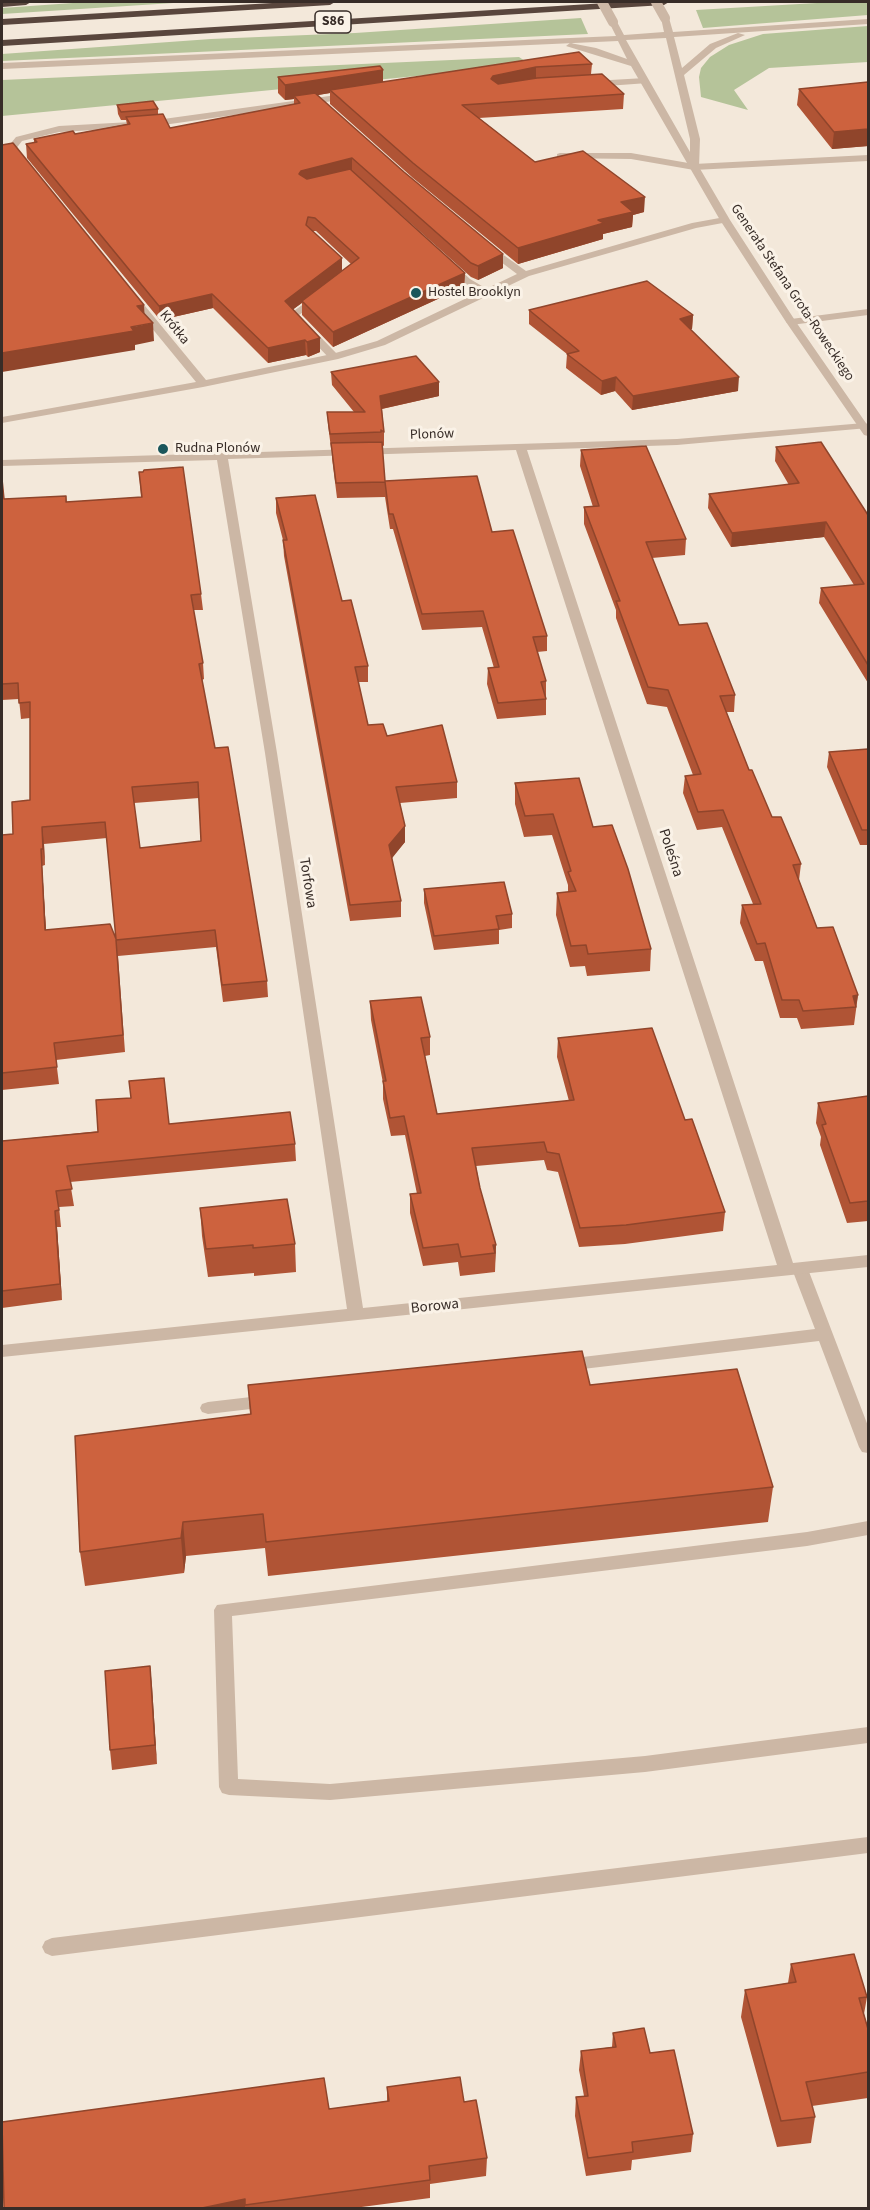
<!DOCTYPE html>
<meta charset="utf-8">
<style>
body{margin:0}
#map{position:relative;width:870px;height:2210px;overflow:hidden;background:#f3e8da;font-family:"Source Sans 3",sans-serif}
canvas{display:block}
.frame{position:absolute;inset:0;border:3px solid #372c27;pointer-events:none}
</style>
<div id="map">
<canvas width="870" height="2210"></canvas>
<div class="frame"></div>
</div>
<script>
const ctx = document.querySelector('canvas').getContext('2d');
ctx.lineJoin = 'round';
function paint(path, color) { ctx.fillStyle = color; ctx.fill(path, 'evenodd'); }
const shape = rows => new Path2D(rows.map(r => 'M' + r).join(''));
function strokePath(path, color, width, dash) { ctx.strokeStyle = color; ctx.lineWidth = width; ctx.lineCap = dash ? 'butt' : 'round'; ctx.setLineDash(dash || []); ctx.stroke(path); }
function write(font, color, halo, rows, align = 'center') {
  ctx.font = font + ' "Source Sans 3",sans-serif'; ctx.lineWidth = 6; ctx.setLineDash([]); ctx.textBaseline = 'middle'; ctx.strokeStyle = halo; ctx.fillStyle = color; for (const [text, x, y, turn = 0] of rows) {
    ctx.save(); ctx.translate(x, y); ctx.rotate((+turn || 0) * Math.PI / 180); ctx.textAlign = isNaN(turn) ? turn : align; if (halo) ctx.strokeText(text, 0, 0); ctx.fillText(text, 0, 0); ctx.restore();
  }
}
const green = shape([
 [87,2,189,2,2,14,2,8],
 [834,2,868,2,868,15,703,28,696,10],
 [581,18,588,34,2,61,2,54,211,39,355,33],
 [868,26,868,62,769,68,734,90,748,110,701,97,699,77,701,68,710,57,729,45,763,34],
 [519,57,531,65,2,116,2,80]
]);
const service = shape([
 [645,78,648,79,648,83,593,87,589,84,593,81,645,78],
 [351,93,355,96,354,98,149,127,59,132,22,141,15,150,7,148,16,137,59,126,149,121,351,93],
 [560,153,631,153,694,164,868,155,868,161,694,170,631,159,557,158,557,154,560,153],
 [446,264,454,264,470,279,492,292,483,294,462,283,446,268,446,264],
 [318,294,323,297,322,299,299,315,338,355,338,359,330,359,288,315,318,294],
 [868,309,868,315,791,325,786,322,791,319,868,309],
 [800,1263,806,1265,808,1269,868,1426,868,1453,862,1452,859,1447,819,1341,566,1371,560,1369,558,1365,560,1361,566,1359,815,1329,792,1269,794,1265,800,1263],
 [268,1395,274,1397,276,1401,274,1405,268,1407,208,1414,202,1412,200,1408,202,1404,208,1402,268,1395],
 [868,1521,868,1535,807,1546,232,1616,238,1779,330,1784,645,1756,868,1727,868,1743,645,1772,330,1800,229,1795,222,1793,219,1787,214,1610,217,1605,807,1532,868,1521],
 [868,1837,868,1853,52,1956,45,1953,42,1947,45,1941,52,1938,868,1837]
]);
const minor = shape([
 [725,217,728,218,728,222,696,228,529,276,385,345,338,359,203,387,2,423,2,417,196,382,128,299,128,295,136,295,206,380,332,354,377,341,517,274,485,250,485,246,491,246,526,271,692,223,725,217],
 [864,423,868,424,868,428,677,445,527,450,793,1263,868,1255,868,1267,2,1357,2,1345,347,1309,265,753,217,460,2,466,2,460,677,439,864,423],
 [516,450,777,1265,363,1308,277,753,228,459,516,450]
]);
const tertiary = shape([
 [665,15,669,18,673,32,868,19,868,24,674,37,682,68,710,44,738,33,745,35,716,48,684,75,700,139,699,167,730,220,796,322,868,426,868,436,864,435,786,322,720,220,631,66,566,46,570,43,596,48,627,59,618,41,2,69,2,63,616,36,609,22,613,19,616,20,624,35,664,32,661,18,665,15],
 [666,38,690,139,690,152,626,40,666,38]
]);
const motorway = shape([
 [2,2,31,2,26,5,2,7,2,2],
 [289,2,335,2,330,5,2,25,2,19,289,2],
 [623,2,669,2,664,5,2,46,2,40,623,2]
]);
const tertiaryBridge = shape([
 [602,2,613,22],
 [656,2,665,18]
]);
const wall = shape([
 [579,52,592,64,591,74,624,94,623,109,479,118,535,162,644,212,633,215,632,227,603,234,603,239,518,264,413,178,330,104,330,93,317,95,503,268,478,280,471,277,388,203,465,273,464,287,333,347,302,315,302,303,293,309,320,352,308,357,306,355,268,363,213,308,160,320,27,158,26,144,34,143,34,139,75,134,127,124,126,120,121,120,118,114,117,105,158,109,158,114,170,128,294,104,294,99,285,100,278,93,278,77,383,70,383,82],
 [313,231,316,231,351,264,342,271],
 [868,82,868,146,832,149,797,105,799,89],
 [529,310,693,315,692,329,690,329,738,391,632,410,615,391,601,395,566,368,567,354,529,324],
 [331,372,439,396,382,409,384,432,384,446,382,445,385,481,492,532,547,636,547,651,537,652,546,681,546,715,497,719,487,684,488,668,494,668,482,627,422,630,393,529,390,529,385,497,337,498,332,458,332,447,331,448,328,425,327,412,354,412,332,385],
 [776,447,868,515,868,683,819,603,821,588,854,585,824,537,731,547,708,508,709,494,789,485,775,461],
 [581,450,686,539,685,555,652,558,679,625,735,695,734,712,726,712,749,770,772,817,801,864,799,880,817,928,858,995,854,1025,801,1029,797,1018,780,1018,763,961,755,961,740,923,742,905,753,904,722,827,697,830,683,793,685,776,693,775,667,707,647,704,616,618,616,610,584,524,584,507,593,507,580,466],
 [139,472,201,594,203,610,193,610,203,663,204,679,202,680,215,748,267,981,268,997,223,1002,216,947,118,956,125,1052,56,1060,59,1084,2,1090,2,835,13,834,30,800,30,718,21,719,19,699,2,700,2,479,4,499,66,496,67,502,141,497],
 [199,798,201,841,140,848,134,803],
 [107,838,116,939,46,930,42,866,45,865,44,844],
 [276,498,342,601,368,666,368,682,358,682,368,725,387,736,457,782,457,798,400,803,405,826,405,842,391,858,401,901,401,917,350,921,284,556,283,540,276,513],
 [868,749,868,845,860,845,827,767,829,752],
 [515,783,593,827,651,949,650,971,587,976,585,966,570,967,556,915,557,893,568,892,568,885,552,835,524,837,515,804],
 [424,889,512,914,512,928,499,930,499,944,434,950,424,903],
 [370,1001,430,1037,430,1055,425,1056,437,1114,569,1101,557,1057,558,1038,685,1120,725,1212,723,1231,625,1244,579,1247,558,1172,547,1170,544,1160,476,1166,480,1188,496,1245,495,1272,460,1276,458,1262,423,1266,410,1213,410,1194,417,1194,405,1135,391,1136,383,1099,383,1083,371,1020],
 [868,1096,868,1221,847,1223,820,1145,821,1137,816,1123,818,1103],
 [169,1124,295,1144,296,1161,70,1182,74,1206,59,1207,61,1227,57,1227,62,1300,2,1308,2,1141],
 [200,1208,295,1244,296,1272,254,1276,254,1273,208,1277,202,1236],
 [248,1385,590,1385,773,1487,768,1522,268,1576,265,1548,186,1556,184,1573,85,1586,80,1552,250,1414],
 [150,1666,157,1764,112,1770,110,1750],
 [791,1964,867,1997,864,2014,868,2029,868,2098,812,2106,815,2117,811,2143,777,2147,741,2017,745,1990,788,1983],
 [613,2033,650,2053,693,2134,691,2152,632,2160,631,2170,586,2176,575,2116,576,2097,584,2096,579,2070,581,2051,612,2047],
 [387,2087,464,2102,487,2158,486,2176,430,2184,430,2198,354,2208,4,2208,329,2109,387,2101]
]);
const shadedWall = shape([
 [536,67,536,82,491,93,491,79,493,76],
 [383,70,383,85,330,90,330,93,296,99,294,96,294,99,285,100,285,85],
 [868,129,868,146,832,149,834,132],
 [352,158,352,172,301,185,299,174,301,171],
 [645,197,644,212,633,215,632,227,603,234,603,239,518,264,518,248,598,220,621,202],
 [503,254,503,268,478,280,478,266],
 [342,258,342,272,286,315,285,301],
 [465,273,464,287,333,347,333,332],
 [212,294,213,308,160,320,159,306],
 [144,305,145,323,137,306],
 [693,315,692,329,679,333,680,319],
 [153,323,154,341,135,345,135,350,2,372,2,353],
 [320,338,320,352,308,357,307,342],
 [305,340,306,355,268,363,268,348],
 [616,377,615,391,601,395,602,381],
 [739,377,738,391,632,410,633,396],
 [439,382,439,396,381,409,380,396],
 [826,522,824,537,731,547,732,533],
 [405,826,405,842,389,862,389,845],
 [42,827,44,844,45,865,43,849],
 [41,849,42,866,47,947,45,930],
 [858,995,855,1013,856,1007,853,996],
 [55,1211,57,1227,62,1300,60,1284],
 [493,1245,496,1245,495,1263,495,1253],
 [183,1522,186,1556,184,1573,181,1538],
 [150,1666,152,1686,157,1764,155,1745],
 [245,2199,245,2208,202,2208]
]);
const building = shape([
 [579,52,592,64,536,67,493,76,491,79,498,84,537,78,602,74,624,94,462,105,535,162,583,151,645,197,621,202,633,212,598,220,604,223,518,248,413,163,330,90,579,52],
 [380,66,383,70,285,85,278,77,380,66],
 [868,82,868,129,834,132,799,89,868,82],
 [315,93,404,172,503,254,478,266,471,263,352,158,301,171,299,174,307,179,350,169,465,273,333,332,302,301,359,258,315,218,308,217,306,225,342,258,285,301,320,338,307,342,305,340,268,348,212,294,159,306,26,144,37,142,34,139,73,131,75,134,130,124,126,117,163,114,170,128,300,103,294,96,315,93],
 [153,101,158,109,121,112,117,105,153,101],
 [13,143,144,305,137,306,153,323,131,327,134,331,2,353,2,145,13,143],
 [647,281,693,315,680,319,739,377,633,396,616,377,602,381,567,354,579,351,529,310,647,281],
 [416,356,439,382,380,396,384,432,381,430,381,432,330,434,327,412,365,412,331,372,416,356],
 [382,442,385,481,477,476,492,532,513,530,547,636,533,637,546,681,541,682,546,699,498,703,488,668,499,667,483,611,422,614,393,514,389,514,385,482,336,483,331,443,382,442],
 [821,442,868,515,868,665,821,588,864,584,826,522,732,533,709,494,799,483,776,447,821,442],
 [646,446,686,539,646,542,679,625,707,623,735,695,720,696,749,770,752,770,772,817,781,817,801,864,793,865,817,928,833,927,858,995,853,996,856,1007,803,1011,799,1000,782,1000,765,943,757,944,742,905,761,904,723,810,698,812,685,776,701,774,668,690,648,687,616,601,620,601,584,507,599,506,581,450,646,446],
 [183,467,201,594,191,595,203,663,199,664,215,748,228,747,267,981,222,985,215,930,116,940,123,1035,54,1043,57,1067,2,1073,2,835,13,834,12,802,30,800,30,702,19,703,18,683,2,684,2,479,4,499,66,496,66,502,142,497,139,472,143,472,144,470,183,467],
 [198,782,201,841,140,848,132,787,198,782],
 [105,822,116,939,110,924,45,930,41,849,43,849,42,827,105,822],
 [315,495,342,601,351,600,368,666,355,667,368,725,383,724,387,736,442,725,457,782,396,787,405,826,389,845,401,901,350,905,283,540,287,540,276,498,315,495],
 [868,749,868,830,862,830,829,752,868,749],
 [579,778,593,827,612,825,628,869,651,949,588,954,586,945,571,946,557,893,576,891,568,872,571,871,553,814,525,816,515,783,579,778],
 [504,882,512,914,496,916,499,929,434,936,424,889,504,882],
 [421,997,430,1037,421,1038,437,1114,574,1100,558,1038,652,1028,685,1120,692,1119,725,1212,626,1225,580,1228,559,1154,547,1152,544,1142,472,1148,480,1188,496,1245,493,1245,495,1253,461,1257,458,1244,423,1248,410,1194,421,1193,404,1116,390,1118,383,1081,386,1081,370,1001,421,997],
 [164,1078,169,1124,290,1112,295,1144,67,1166,72,1189,56,1191,59,1210,55,1211,60,1284,2,1291,2,1141,98,1132,96,1100,131,1098,129,1081,164,1078],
 [868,1096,868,1201,850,1203,822,1125,826,1124,818,1103,868,1096],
 [287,1199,295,1244,253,1248,253,1245,206,1249,200,1208,287,1199],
 [582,1351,590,1385,737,1369,773,1487,266,1542,263,1514,183,1522,181,1538,80,1552,75,1436,251,1414,248,1385,582,1351],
 [150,1666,155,1745,110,1750,105,1671,150,1666],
 [854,1954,867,1997,859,1998,868,2029,868,2072,806,2082,815,2117,781,2121,745,1990,796,1982,791,1964,854,1954],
 [644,2028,650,2053,674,2050,693,2134,632,2142,633,2152,588,2158,576,2097,588,2096,581,2051,616,2047,613,2033,644,2028],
 [460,2077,464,2102,476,2100,487,2158,429,2166,430,2180,245,2205,245,2199,202,2208,4,2208,2,2122,324,2078,329,2109,389,2101,387,2087,460,2077]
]);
const markers = [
 [416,293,6,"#1a565b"],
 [163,449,6,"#1a565b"]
];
const shields = [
 [333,22,36]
];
const shieldNames = [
 ["S86",333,22]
];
const farPoinames = [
 ["Hostel Brooklyn",428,293],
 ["Rudna Plonów",175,449]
];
const farStreetnames = [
 ["Generała Stefana Grota-Roweckiego",792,293,56],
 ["Krótka",174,328,51],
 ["Plonów",432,435,-2]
];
const streetNames = [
 ["Poleśna",670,853,72],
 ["Torfowa",307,883,81],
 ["Borowa",435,1307,-6]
];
paint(green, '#b5c399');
paint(service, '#ccb7a5');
paint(minor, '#ccb7a5');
paint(tertiary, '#ccb7a5');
paint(motorway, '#59463d');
strokePath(tertiaryBridge, '#ccb7a5', 10);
paint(wall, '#b05435');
paint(shadedWall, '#90452b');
paint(building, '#cd623e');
strokePath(building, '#90452b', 1.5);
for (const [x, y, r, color] of markers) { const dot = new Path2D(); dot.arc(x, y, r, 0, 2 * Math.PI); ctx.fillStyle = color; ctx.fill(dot); strokePath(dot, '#faf2e7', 2); }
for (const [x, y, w] of shields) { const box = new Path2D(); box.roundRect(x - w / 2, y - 11, w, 22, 4.5); ctx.fillStyle = '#faf2e7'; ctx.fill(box); strokePath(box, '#372c27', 1.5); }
write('bold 14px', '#372c27', null, shieldNames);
write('14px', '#372c27', '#faf2e7', farPoinames, 'left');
write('14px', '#372c27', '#faf2e7', farStreetnames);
write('15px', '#372c27', '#faf2e7', streetNames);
</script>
